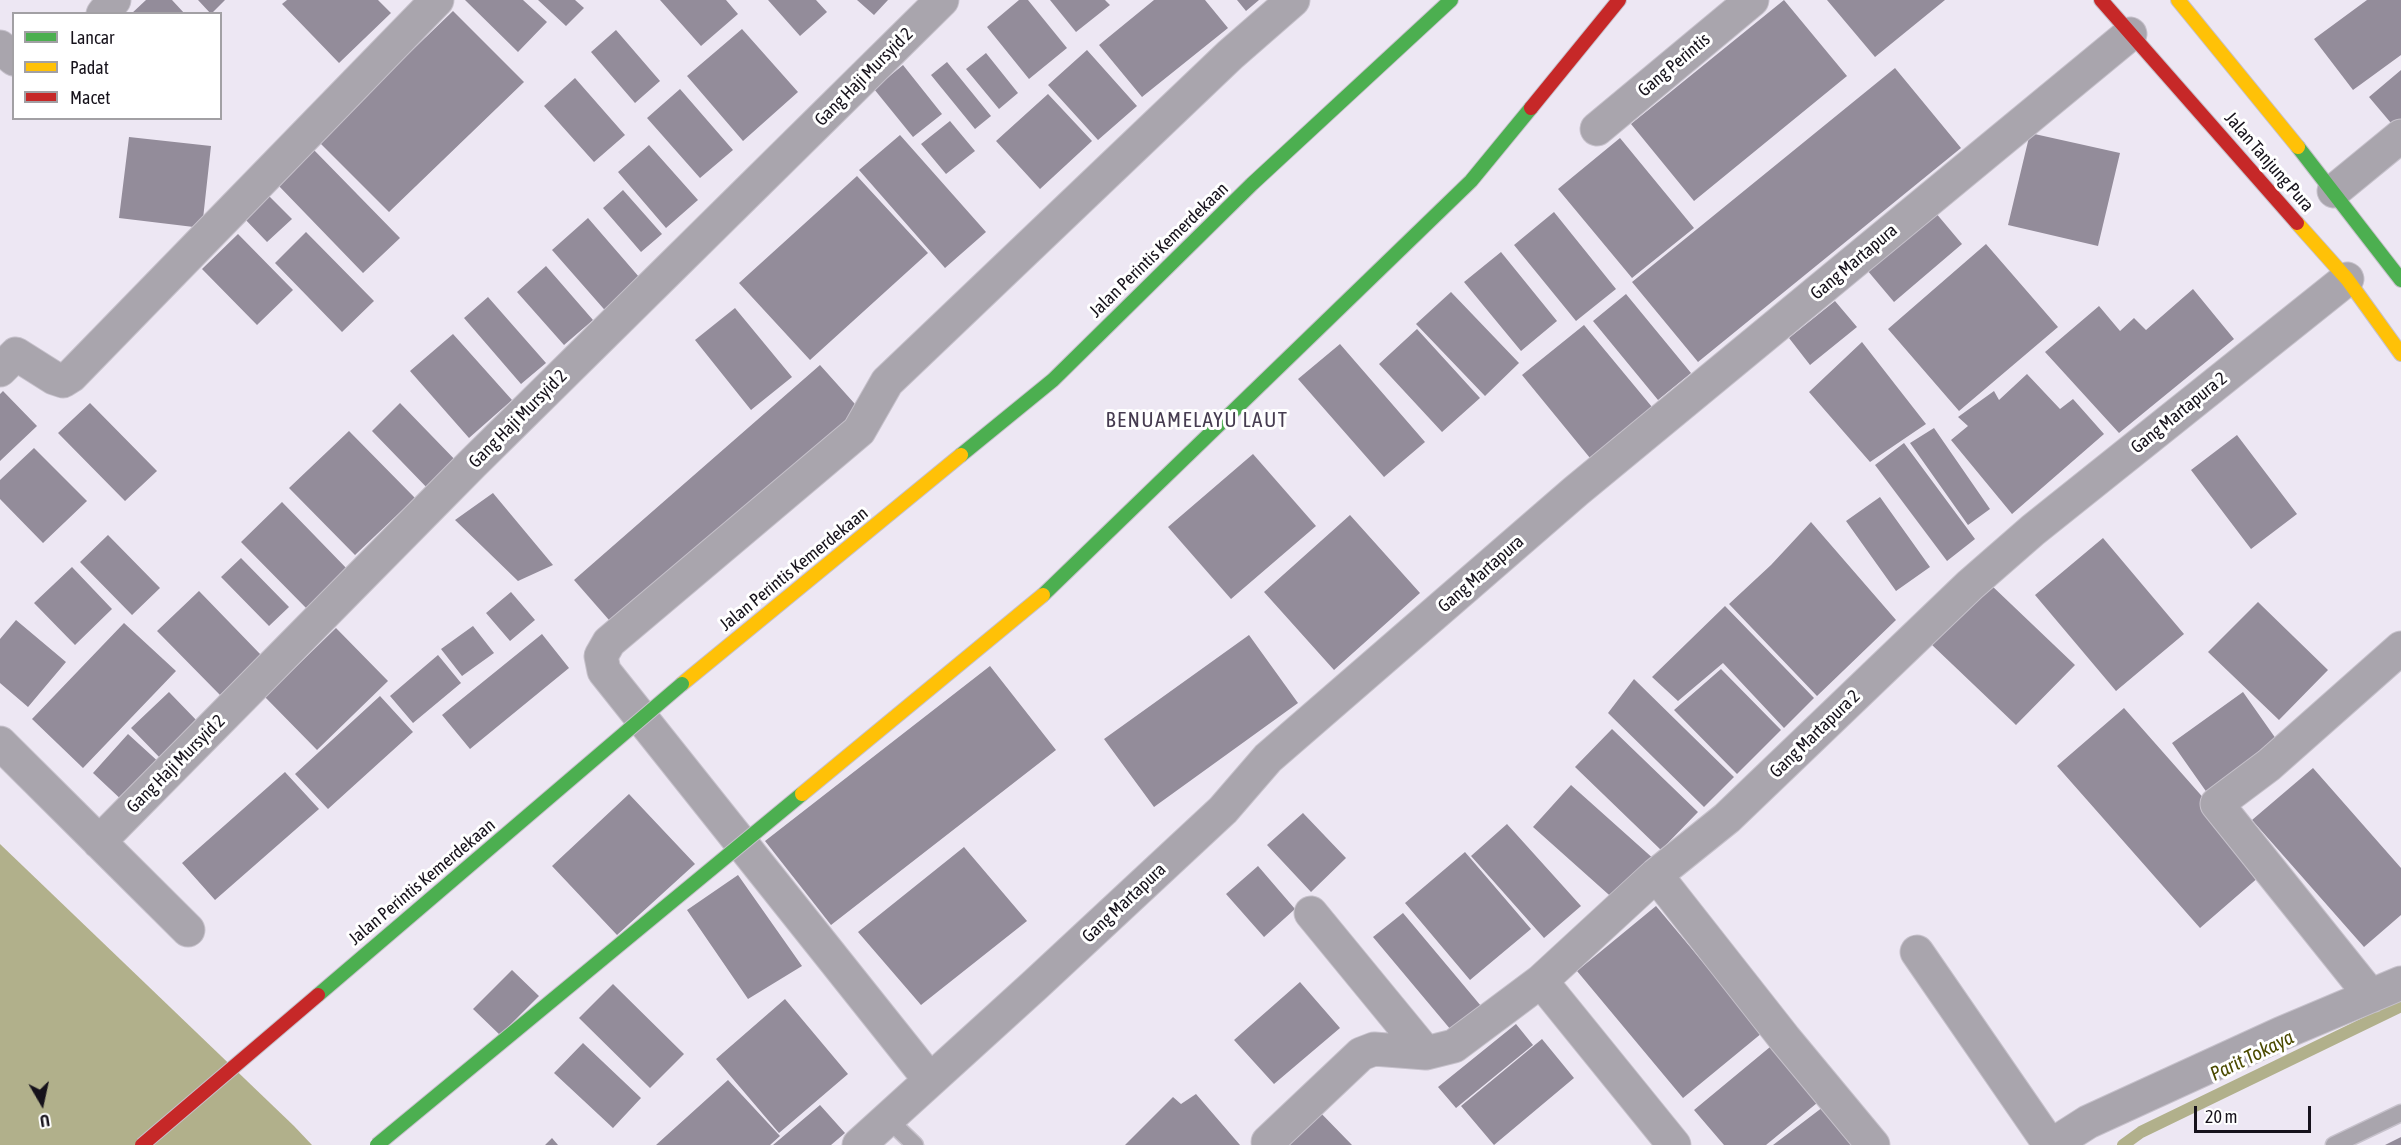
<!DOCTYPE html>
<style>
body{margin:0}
#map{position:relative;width:2401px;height:1145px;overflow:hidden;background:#ede7f3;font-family:"Asap Condensed",sans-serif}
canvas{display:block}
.legend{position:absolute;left:12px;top:12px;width:210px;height:108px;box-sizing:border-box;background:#fff;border:2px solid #a2a0a4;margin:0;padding:8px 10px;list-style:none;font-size:18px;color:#16121b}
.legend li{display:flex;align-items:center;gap:12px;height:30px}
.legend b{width:30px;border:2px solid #a2a0a4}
.north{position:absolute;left:12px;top:1073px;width:60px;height:60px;-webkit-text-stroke:4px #fff;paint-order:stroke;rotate:171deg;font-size:16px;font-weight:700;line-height:24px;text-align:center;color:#16121b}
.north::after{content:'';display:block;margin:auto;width:21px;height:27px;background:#16121b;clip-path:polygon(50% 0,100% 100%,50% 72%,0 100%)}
.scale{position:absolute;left:2194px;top:1106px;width:117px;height:27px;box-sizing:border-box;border:3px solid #16121b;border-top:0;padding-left:8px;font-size:18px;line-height:21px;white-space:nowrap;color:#16121b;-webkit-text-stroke:4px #fff;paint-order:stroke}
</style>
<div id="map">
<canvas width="2401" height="1145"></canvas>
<ul class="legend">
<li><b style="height:8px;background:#4caf50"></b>Lancar</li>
<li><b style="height:8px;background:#ffc107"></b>Padat</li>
<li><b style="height:8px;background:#c62828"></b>Macet</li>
</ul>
<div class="north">U</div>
<div class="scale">20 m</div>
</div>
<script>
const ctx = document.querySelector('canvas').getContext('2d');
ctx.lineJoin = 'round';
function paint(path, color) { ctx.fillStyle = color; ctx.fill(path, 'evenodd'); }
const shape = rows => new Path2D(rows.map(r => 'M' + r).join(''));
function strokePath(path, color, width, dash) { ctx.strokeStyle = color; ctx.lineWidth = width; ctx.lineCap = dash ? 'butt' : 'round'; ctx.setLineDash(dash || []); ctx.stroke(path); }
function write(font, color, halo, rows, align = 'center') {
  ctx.font = font + ' "Asap Condensed",sans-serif'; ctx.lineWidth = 6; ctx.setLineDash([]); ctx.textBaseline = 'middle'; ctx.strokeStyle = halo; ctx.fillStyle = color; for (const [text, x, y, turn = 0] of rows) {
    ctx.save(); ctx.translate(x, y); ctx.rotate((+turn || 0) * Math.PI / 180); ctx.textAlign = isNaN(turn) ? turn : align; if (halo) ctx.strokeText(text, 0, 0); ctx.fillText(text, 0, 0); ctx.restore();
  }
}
const water = shape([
 [0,844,294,1126,312,1145,0,1145]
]);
const stream = shape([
 [2123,1145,2141,1132,2401,1006]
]);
const building = shape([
 [146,0,172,0,185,14,131,14],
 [198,0,225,0,211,14],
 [287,0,378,0,391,13,339,63,282,4],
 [465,0,523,0,547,22,518,52],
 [538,0,575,0,584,8,566,26],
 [660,0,726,0,738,14,701,46],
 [768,0,816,0,827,12,800,36],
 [857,0,888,0,874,15],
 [1019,0,1028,0,1067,48,1029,79,987,27],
 [1050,0,1105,0,1110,5,1076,32],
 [1154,0,1205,0,1228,28,1142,97,1099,45],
 [1237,0,1259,0,1246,11],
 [1784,0,1847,76,1694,201,1631,124],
 [1827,0,1945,0,1875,57],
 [2367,0,2401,0,2401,55,2353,90,2314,39],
 [453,11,524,82,389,212,318,141],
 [742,29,798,92,743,141,687,76],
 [616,30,660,81,635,103,591,52],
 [1087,50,1137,106,1098,140,1048,85],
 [986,53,1018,93,999,109,966,69],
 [947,62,991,116,975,129,931,75],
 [903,65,942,114,913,137,874,89],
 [1895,68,1961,148,1698,362,1632,282],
 [2401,70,2401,125,2396,129,2369,97],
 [575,78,625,135,594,162,544,106],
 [680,89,733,150,700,178,647,118],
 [1048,94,1092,141,1040,189,996,141],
 [950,121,975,151,946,174,921,144],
 [2030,133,2120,153,2098,246,2008,225],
 [900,135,986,232,945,268,859,170],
 [129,137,211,146,202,228,119,218],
 [1620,138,1694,228,1632,278,1558,189],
 [649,145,698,200,666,228,618,172],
 [313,149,400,238,363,273,277,184],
 [857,176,928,253,810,360,739,283],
 [623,190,662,234,641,252,603,208],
 [266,193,292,219,267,242,242,216],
 [1554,212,1616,289,1576,321,1514,245],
 [1935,212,1962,244,1894,302,1867,270],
 [588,218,646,285,610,316,552,250],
 [306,232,374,301,342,332,275,263],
 [238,234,293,290,257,325,202,269],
 [1986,244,2058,327,1959,411,1888,329],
 [1501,252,1557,321,1521,351,1464,282],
 [546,266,593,320,564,345,517,292],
 [2193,289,2234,339,2119,433,2045,352,2099,306,2120,331,2134,318,2146,330],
 [1451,292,1519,363,1485,396,1416,324],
 [1626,294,1691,373,1658,400,1593,321],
 [488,297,546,363,521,384,464,318],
 [1835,301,1857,327,1810,365,1789,338],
 [735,308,792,377,751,410,695,340],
 [1584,325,1652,407,1590,458,1522,375],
 [1417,329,1480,398,1442,432,1379,364],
 [453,334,512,400,469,438,410,371],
 [1862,342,1926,424,1870,462,1809,392],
 [1340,344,1425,442,1384,477,1298,379],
 [820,365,863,413,616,628,574,580],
 [2027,374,2060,409,2073,399,2104,434,2012,514,1951,440,1968,426,1958,417,1994,391,1999,400],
 [3,391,37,426,0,461,0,394],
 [90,403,157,471,125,501,58,433],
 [400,403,461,466,432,493,372,431],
 [1934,428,1990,509,1968,525,1910,443],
 [349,431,415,498,355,555,289,488],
 [2237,435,2297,514,2251,549,2191,470],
 [1904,443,1975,539,1947,561,1875,465],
 [34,448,87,501,43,543,0,499,0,480],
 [1253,454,1316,526,1231,599,1168,527],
 [493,493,553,565,518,581,455,520],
 [1880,497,1930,567,1896,591,1846,521],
 [282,502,350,572,309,611,241,542],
 [1350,515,1420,593,1334,670,1264,592],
 [1811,522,1896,620,1817,696,1729,604,1771,565],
 [108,535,160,588,132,615,80,562],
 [2103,538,2184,634,2116,691,2035,595],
 [241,558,289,607,269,626,221,577],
 [72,567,112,609,75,645,34,603],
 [1990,584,2075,665,2016,725,1931,644],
 [199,591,262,656,220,695,157,631],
 [511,592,535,620,510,641,486,613],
 [2258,602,2328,670,2279,720,2208,652],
 [1725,606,1814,698,1784,728,1723,663,1678,701,1652,677],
 [16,620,66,662,28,707,0,683,0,639],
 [124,623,176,671,83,768,32,719],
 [473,626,494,653,462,676,441,649],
 [336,628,388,681,317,750,265,697],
 [542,634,569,668,470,749,442,715],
 [1249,635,1298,703,1154,807,1104,739],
 [438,655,461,683,413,723,390,696],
 [990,666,1056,750,831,925,765,841],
 [1721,669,1781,730,1737,774,1674,710],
 [1634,679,1734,777,1704,807,1608,713],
 [169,692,201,725,163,761,131,728],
 [2243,692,2281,746,2210,797,2172,743],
 [380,696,413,732,328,809,295,774],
 [2124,708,2267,870,2200,928,2057,766],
 [1612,729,1698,812,1661,850,1575,767],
 [128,734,162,765,126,804,93,773],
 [2313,768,2401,868,2401,915,2364,947,2252,820],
 [285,772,319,809,215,900,182,863],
 [1571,785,1656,861,1617,902,1533,827],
 [629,794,695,864,617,935,552,866],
 [1303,813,1346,858,1311,892,1267,845],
 [1507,824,1581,906,1544,938,1471,856],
 [964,847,1027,921,921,1005,858,932],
 [1465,852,1531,929,1470,980,1405,903],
 [1258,866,1295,909,1264,937,1226,894],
 [738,875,802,966,748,999,687,910],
 [1656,906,1762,1033,1683,1098,1577,971],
 [1403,913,1481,1006,1451,1030,1373,937],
 [512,970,539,996,500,1035,473,1009],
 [1300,982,1340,1028,1274,1084,1234,1040],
 [613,984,684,1054,650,1088,579,1018],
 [785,999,848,1074,779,1133,716,1059],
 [1516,1024,1533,1045,1456,1108,1438,1087],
 [1542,1039,1574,1078,1494,1145,1461,1106],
 [583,1043,641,1098,613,1128,554,1073],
 [1770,1047,1817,1103,1766,1145,1724,1145,1694,1110],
 [728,1080,780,1136,770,1145,656,1145],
 [1196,1094,1240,1145,1125,1145,1173,1097,1181,1104],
 [820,1105,845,1133,831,1145,773,1145],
 [1314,1106,1352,1145,1277,1145],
 [1823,1107,1853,1145,1773,1145],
 [2401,1137,2401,1145,2385,1145],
 [552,1138,558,1145,545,1145]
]);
const lane = shape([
 [888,1119,915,1145],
 [2334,1145,2401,1113]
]);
const street = shape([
 [103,14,114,0],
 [0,47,14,59],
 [1597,129,1752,0],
 [2334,191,2401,136],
 [0,370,16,354,54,378,63,381,71,376,437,0],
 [0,743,188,930],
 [99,842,472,464,942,0],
 [1656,875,1785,1039,1873,1145],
 [1311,913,1426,1053],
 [1917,952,2050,1145],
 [1541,981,1674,1145],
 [2371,996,2217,804,2269,765,2401,648],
 [930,1080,604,671,601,656,609,642,859,431,887,382,1230,55,1293,0],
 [1268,1142,1361,1054,1374,1049,1426,1053,1454,1046,1541,981,1656,875,1727,818,1970,585,2033,530,2347,279],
 [859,1145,1035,985,1223,810,1268,758,1576,491,2130,34],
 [2052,1145,2088,1122,2280,1034,2401,983]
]);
const fast = shape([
 [2298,147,2401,280],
 [961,455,1053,380,1252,184,1451,0],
 [1043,595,1471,181,1531,108]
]);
const slow = shape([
 [2178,0,2298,147],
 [2297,223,2347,279,2401,354],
 [682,684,961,455]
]);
const jam = shape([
 [2101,0,2297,223],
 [1531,108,1619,0]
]);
const fastBridge = shape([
 [318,995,682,684],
 [377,1145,802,794]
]);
const slowBridge = shape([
 [802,794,1043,595]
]);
const jamBridge = shape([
 [142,1145,318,995]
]);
const streetNames = [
 ["Gang Perintis",1674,65,-40],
 ["Gang Haji Mursyid 2",864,77,-45],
 ["Jalan Tanjung Pura",2269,162,49],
 ["Jalan Perintis Kemerdekaan",1159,250,-44],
 ["Gang Martapura",1854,262,-40],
 ["Gang Martapura 2",2179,413,-39],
 ["Gang Haji Mursyid 2",518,419,-45],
 ["Jalan Perintis Kemerdekaan",794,569,-39],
 ["Gang Martapura",1481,574,-41],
 ["Gang Martapura 2",1815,734,-44],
 ["Gang Haji Mursyid 2",176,764,-45],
 ["Jalan Perintis Kemerdekaan",422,882,-40],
 ["Gang Martapura",1124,903,-43]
];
const waterNames = [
 ["Parit Tokaya",2252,1056,-26]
];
const quarterNames = [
 ["BENUAMELAYU LAUT",1197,420]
];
paint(water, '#b1b08b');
strokePath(stream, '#b1b08b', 12);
paint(building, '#938c9a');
strokePath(lane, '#c6c1cb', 19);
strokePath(street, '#c6c1cb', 35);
strokePath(fast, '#c6c1cb', 16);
strokePath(slow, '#c6c1cb', 16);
strokePath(jam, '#c6c1cb', 16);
strokePath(lane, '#a9a5ad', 16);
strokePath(street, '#a9a5ad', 33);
strokePath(fast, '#4caf50', 14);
strokePath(slow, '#ffc107', 14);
strokePath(jam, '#c62828', 14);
strokePath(fastBridge, '#c6c1cb', 16, []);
strokePath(slowBridge, '#c6c1cb', 16, []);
strokePath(jamBridge, '#c6c1cb', 16, []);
strokePath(fastBridge, '#4caf50', 14);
strokePath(slowBridge, '#ffc107', 14);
strokePath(jamBridge, '#c62828', 14);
write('18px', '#16121b', '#fff', streetNames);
write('italic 20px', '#4b4a00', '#fff', waterNames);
ctx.letterSpacing = '1.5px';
write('21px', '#463c50', '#fff', quarterNames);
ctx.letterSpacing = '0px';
</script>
